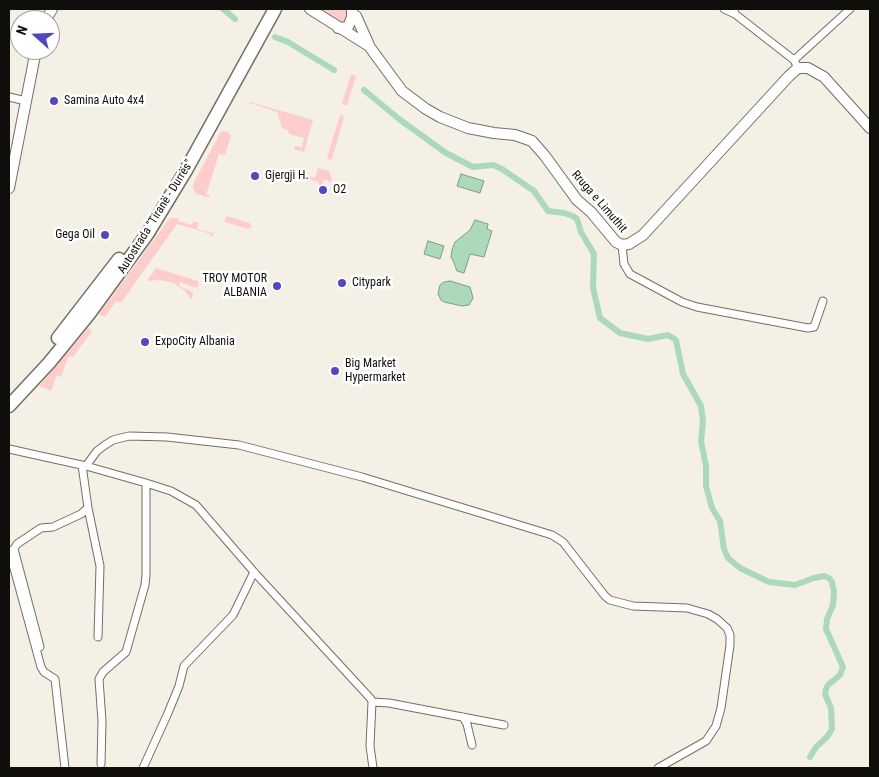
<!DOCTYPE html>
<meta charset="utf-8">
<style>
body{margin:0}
#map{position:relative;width:879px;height:777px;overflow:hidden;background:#f4f0e5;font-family:"Roboto Condensed",sans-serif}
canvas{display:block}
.frame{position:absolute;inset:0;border:10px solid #100e0b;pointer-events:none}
.north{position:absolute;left:10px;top:10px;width:50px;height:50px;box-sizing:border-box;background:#fff;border:1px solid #9f9f9d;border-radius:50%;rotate:290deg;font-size:14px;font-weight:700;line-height:20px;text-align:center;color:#100e0b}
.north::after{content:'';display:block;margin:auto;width:18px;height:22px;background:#5348c0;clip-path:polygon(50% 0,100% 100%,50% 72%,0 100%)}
</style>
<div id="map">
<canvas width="879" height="777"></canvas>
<div class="frame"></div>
<div class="north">N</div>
</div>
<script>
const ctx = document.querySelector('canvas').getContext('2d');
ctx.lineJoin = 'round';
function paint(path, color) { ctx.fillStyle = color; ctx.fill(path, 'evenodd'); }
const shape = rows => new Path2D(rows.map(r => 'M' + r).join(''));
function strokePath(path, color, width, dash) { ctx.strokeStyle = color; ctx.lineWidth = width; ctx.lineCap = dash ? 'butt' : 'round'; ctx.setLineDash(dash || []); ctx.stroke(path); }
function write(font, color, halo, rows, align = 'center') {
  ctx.font = font + ' "Roboto Condensed",sans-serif'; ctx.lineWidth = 5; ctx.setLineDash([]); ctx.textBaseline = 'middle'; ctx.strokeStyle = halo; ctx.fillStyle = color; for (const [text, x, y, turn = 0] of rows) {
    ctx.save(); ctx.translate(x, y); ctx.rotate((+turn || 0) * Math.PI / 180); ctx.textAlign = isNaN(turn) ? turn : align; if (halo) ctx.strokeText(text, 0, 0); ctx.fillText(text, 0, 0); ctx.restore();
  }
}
const green = shape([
 [316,9,349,9,350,17,342,25],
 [351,75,354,75,356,77,347,105,344,105,342,103],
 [250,102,313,120,304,152,294,149,295,146,302,147,304,138,289,134,288,130,282,128,277,112,250,103],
 [340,115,342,115,344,117,332,159,329,160,327,158],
 [223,131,228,132,231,136,225,155,219,154,206,195,210,196,210,198,197,194,193,189,193,184,220,133],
 [318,168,329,171,332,180,330,183,327,180,324,180,321,188,318,182,307,179,308,176,315,178],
 [226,216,250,223,252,227,248,229,225,222],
 [170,218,178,218,178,221,192,225,193,221,199,223,197,229,212,233,213,229,214,234,210,238,211,234,177,224,121,303,116,301,105,317,99,314],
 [156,268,198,281,199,285,196,288,180,282,179,286,193,292,192,300,184,290,173,283,160,280,147,281],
 [88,328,92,331,73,357,69,356,61,377,57,375,51,391,39,386]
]);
const water = shape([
 [461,174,484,181,480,193,457,186,461,174],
 [475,220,488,224,487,229,492,231,484,257,470,254,464,273,457,271,454,263,451,257,452,250,455,242,470,230,475,220],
 [428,241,444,246,440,259,424,254,428,241],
 [450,281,470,287,473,298,469,305,462,306,444,302,441,300,438,294,440,285,444,282,450,281]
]);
const canal = shape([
 [223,9,235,19],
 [275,37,288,42,334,70],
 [364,90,399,119,446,153,473,167,493,165,502,169,534,191,548,211,564,213,573,216,577,219,581,232,594,254,593,288,600,318,620,333,648,339,668,335,676,340,683,374,701,406,703,421,701,441,706,466,706,486,712,508,720,521,724,549,728,558,740,568,769,582,795,585,814,578,824,576,829,578,832,582,834,592,833,605,827,619,826,629,843,667,840,675,828,685,826,689,825,694,831,708,832,729,827,737,816,747,810,757]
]);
const street = shape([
 [724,9,735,14],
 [734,9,735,14,794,60],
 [798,68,794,60,850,9],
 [9,97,26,101],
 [622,245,624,264,630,274,682,302,697,307,808,328,814,327,823,301],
 [9,449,86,466,146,483,171,491,196,505,254,572,371,699,372,702,370,746,373,768],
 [86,466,97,451,105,445,113,440,129,436,167,437,239,445,362,477,552,535,563,542,605,596,610,600,633,606,687,608,708,614,717,619,727,628,730,635,730,645,721,708,716,726,706,741,658,768],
 [88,508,100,566,98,637],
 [9,550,41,667,44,672,55,679,65,768],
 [40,647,14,549,17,544,41,528,53,527,81,514,88,508,82,465],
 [372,702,389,703,504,725],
 [463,717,467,724,472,745],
 [101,764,102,721,99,679,103,672,126,652,145,585,146,575,146,483],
 [143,768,168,713,179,686,184,666,233,615,254,572]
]);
const secondary = shape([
 [310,9,369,46,402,91,426,109,440,117,468,128,494,133,515,135,532,141,545,156,577,200,591,212,616,242,622,245,629,244,643,235,789,76,798,68,808,68,824,77,870,128],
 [356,16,369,45],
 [46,20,52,9],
 [338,28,348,27,352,17,352,9],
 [9,188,36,50]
]);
const highway = shape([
 [58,338,119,259],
 [9,406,49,363,89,314,148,233,185,172,275,9]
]);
const markers = [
 [54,101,5,"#5348c0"],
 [255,176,5,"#5348c0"],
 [323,190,5,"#5348c0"],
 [105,235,5,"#5348c0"],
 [342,283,5,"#5348c0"],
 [277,286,5,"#5348c0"],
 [145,342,5,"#5348c0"],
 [335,371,5,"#5348c0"]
];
const poiNames = [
 ["Samina Auto 4x4",64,101],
 ["Gjergji H.",265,176],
 ["O2",333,190],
 ["Gega Oil",95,235,"right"],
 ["TROY MOTOR",267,279,"right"],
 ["ALBANIA",267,293,"right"],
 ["Citypark",352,283],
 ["ExpoCity Albania",155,342],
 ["Big Market",345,364],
 ["Hypermarket",345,378]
];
const streetNames = [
 ["Rruga e Limuthit",599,202,49],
 ["Autostrada \"Tiranë - Durrës\"",156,217,-58]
];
paint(green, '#fdcdcb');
paint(water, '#acdab8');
strokePath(water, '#7d9d84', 1);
strokePath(canal, '#acdab8', 6);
strokePath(street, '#736f66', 9);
strokePath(secondary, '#736f66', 12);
strokePath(highway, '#736f66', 15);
strokePath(street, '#fff', 7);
strokePath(secondary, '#fff', 10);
strokePath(highway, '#fff', 12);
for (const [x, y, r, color] of markers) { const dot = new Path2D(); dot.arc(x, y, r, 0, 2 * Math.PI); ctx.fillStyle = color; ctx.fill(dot); strokePath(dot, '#fff', 2); }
write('12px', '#100e0b', '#fff', poiNames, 'left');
write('12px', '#100e0b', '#fff', streetNames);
</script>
